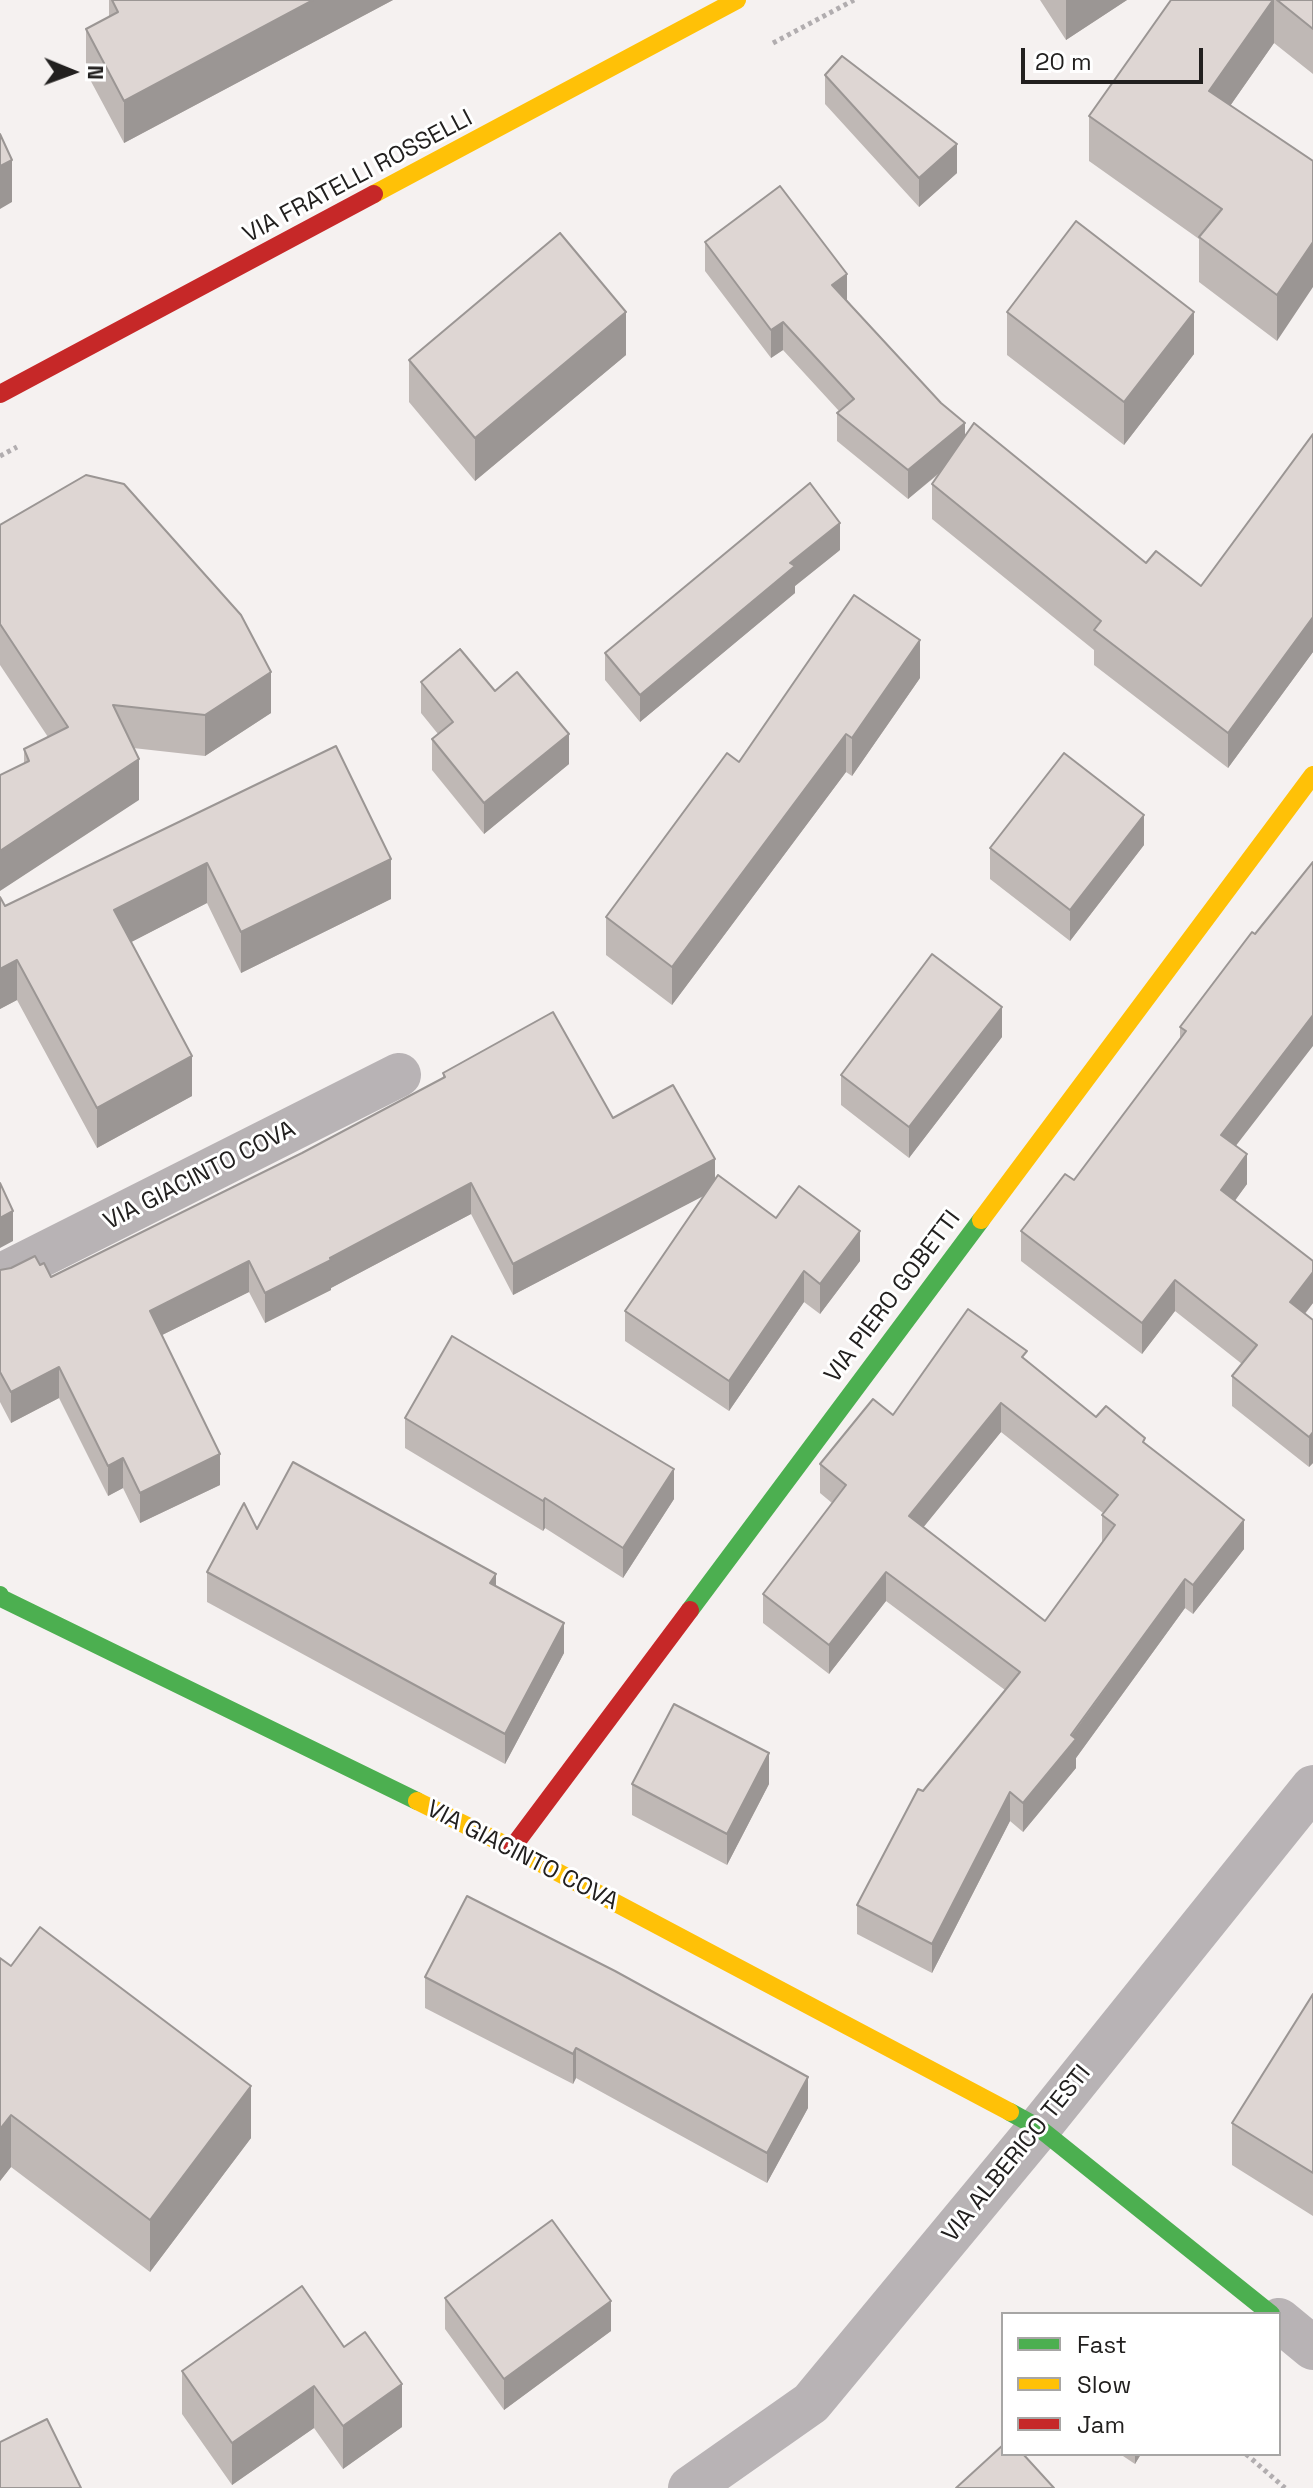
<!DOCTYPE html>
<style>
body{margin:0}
#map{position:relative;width:1313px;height:2488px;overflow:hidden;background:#f5f1f0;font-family:"Space Grotesk",sans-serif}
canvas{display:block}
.legend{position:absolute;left:1001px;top:2312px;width:280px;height:144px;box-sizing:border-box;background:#fff;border:2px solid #a7a6a5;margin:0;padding:10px 14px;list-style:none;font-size:24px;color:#22201f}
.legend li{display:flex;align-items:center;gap:16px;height:40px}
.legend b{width:40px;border:2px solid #a7a6a5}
.north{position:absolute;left:32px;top:32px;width:80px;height:80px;-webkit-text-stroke:6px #fff;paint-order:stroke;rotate:91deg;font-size:22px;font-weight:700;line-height:32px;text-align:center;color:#22201f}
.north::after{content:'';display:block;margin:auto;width:28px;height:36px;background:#22201f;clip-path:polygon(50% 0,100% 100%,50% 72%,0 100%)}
.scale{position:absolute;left:1021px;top:48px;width:182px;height:36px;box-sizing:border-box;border:4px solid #22201f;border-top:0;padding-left:10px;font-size:24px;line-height:28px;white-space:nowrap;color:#22201f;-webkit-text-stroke:6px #fff;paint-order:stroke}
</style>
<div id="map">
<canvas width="1313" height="2488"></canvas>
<ul class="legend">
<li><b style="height:10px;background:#4caf50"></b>Fast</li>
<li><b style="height:10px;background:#ffc107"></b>Slow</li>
<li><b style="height:10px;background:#c62828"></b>Jam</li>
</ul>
<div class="north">N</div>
<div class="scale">20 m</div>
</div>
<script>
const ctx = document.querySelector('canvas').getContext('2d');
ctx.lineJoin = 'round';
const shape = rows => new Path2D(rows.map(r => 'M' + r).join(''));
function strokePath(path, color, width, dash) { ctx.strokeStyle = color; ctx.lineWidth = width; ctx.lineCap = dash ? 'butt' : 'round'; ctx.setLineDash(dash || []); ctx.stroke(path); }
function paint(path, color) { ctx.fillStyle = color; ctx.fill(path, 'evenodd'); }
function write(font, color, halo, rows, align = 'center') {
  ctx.font = font + ' "Space Grotesk",sans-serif'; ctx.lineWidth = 6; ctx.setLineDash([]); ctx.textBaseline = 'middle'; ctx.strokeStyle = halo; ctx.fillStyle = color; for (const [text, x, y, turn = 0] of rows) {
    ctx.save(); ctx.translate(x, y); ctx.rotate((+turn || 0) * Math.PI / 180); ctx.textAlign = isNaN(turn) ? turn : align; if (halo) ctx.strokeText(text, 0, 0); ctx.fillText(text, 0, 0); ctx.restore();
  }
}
const path = shape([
 [773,43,854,0],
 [0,456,17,447],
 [1246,2454,1285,2488]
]);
const street = shape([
 [0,1276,399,1075],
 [1279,2320,1313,2348],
 [690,2488,811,2403,1039,2128,1313,1787]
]);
const fast = shape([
 [0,1595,1,1598,417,1801],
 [690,1610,981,1220],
 [1010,2112,1039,2128,1271,2314]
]);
const slow = shape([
 [374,194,737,0],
 [981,1220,1313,775],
 [417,1801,512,1848,1010,2112]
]);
const jam = shape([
 [0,394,374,194],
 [512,1848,690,1610]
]);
const wall = shape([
 [109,0,393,0,124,143,86,72,86,29,109,17],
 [1040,0,1127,0,1066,40],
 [1171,0,1313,0,1313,74,1274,43,1230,106,1313,161,1277,341,1199,282,1199,239,1089,161,1089,116],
 [825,75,957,173,919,207,825,104],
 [705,242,847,300,965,436,1146,563,1201,586,1313,434,1313,652,1228,768,1094,665,1094,650,932,519,932,484,941,472,908,499,837,441,837,413,839,411,783,350,771,358,705,271],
 [1007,312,1194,354,1124,445,1007,355],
 [626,355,475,481,409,402,409,360],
 [0,525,271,713,205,756,133,748,139,800,24,764,24,749,48,737,0,665],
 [840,550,795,586,795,593,640,722,605,680,605,653],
 [920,678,852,776,846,772,672,1005,606,955,606,917,739,762],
 [421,682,495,691,569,764,484,834,432,770,432,739,438,734,421,713],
 [336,746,391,899,241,973,207,903,131,942,192,1096,97,1148,17,1000,0,1009,0,897,5,906],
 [1144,845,1070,941,990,879,990,848],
 [1252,932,1236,1146,1247,1184,1235,1200,1313,1303,1305,1314,1313,1320,1313,1463,1309,1467,1232,1406,1232,1376,1242,1364,1175,1311,1142,1354,1021,1261,1021,1231,1074,1180,1180,1039,1180,1027],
 [1002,1037,909,1158,841,1105,841,1075],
 [443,1073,613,1118,776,1218,860,1261,820,1314,804,1302,729,1411,625,1341,625,1311,704,1195,513,1295,471,1214,331,1288,331,1290,265,1323,249,1292,162,1335,220,1485,140,1523,123,1488,108,1496,59,1398,11,1423,0,1402,0,1270,40,1265,51,1277,302,1153,443,1078],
 [1027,1361,1096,1417,1145,1444,1244,1549,1193,1614,1185,1608,1076,1758,1076,1768,1023,1832,1010,1821,932,1973,857,1934,857,1905,923,1791,1005,1690,886,1601,829,1674,763,1623,763,1594,832,1503,820,1493,820,1464],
 [1001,1432,1103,1513,1102,1515,1102,1543,1045,1621,923,1527],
 [405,1418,674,1499,623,1578,545,1528,543,1531,405,1448],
 [257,1529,496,1586,564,1653,505,1764,207,1602,207,1572],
 [632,1784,769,1784,727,1865,632,1815],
 [0,1958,251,2138,150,2272,11,2167,0,2181],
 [425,1977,808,2108,767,2183,576,2078,573,2084,425,2008],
 [1313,1994,1313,2216,1232,2165,1232,2123],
 [445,2298,611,2331,504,2410,445,2329],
 [344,2347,402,2427,343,2469,314,2428,232,2485,182,2414,182,2371],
 [1120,2454,1141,2454,1135,2464]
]);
const shadedWall = shape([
 [313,0,393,0,124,143,124,101],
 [1066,0,1127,0,1066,40],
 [1273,0,1274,0,1274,43,1209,136,1209,91],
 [957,144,957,173,919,207,919,178],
 [12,160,12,202,0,209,0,166],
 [1313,242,1313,287,1277,341,1277,295],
 [847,274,847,302,832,285],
 [626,312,626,355,475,481,475,438],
 [1194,312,1194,354,1124,445,1124,402],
 [783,322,783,350,771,358,771,330],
 [965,423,965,451,908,499,908,470],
 [840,523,840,550,795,586,795,593,640,722,640,695,790,563],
 [1313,617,1313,652,1228,768,1228,733],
 [920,640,920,678,852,776,852,738],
 [271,672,271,713,205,756,205,715],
 [569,734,569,764,484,834,484,803],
 [846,734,846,772,672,1005,672,967],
 [139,759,139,800,0,891,0,851],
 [1144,815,1144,845,1070,941,1070,910],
 [391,859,391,899,241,973,241,932],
 [207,863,207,903,114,951,114,910],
 [17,960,17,1000,0,1009,0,969],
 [1002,1007,1002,1037,909,1158,909,1127],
 [1313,1015,1313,1046,1221,1165,1221,1135],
 [192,1056,192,1096,97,1148,97,1108],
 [1247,1154,1247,1184,1221,1220,1221,1190],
 [715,1159,715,1190,513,1295,513,1264],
 [471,1183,471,1214,331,1288,331,1290,265,1323,265,1293],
 [13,1211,13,1241,0,1248,0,1218],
 [860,1231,860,1261,820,1314,820,1284],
 [249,1261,249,1292,150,1341,150,1311],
 [804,1271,804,1302,729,1411,729,1381],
 [1313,1272,1313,1303,1290,1332,1290,1302],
 [1175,1280,1175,1311,1142,1354,1142,1323],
 [59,1367,59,1398,11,1423,11,1392],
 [1001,1403,1001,1432,909,1545,909,1516],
 [1313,1432,1313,1463,1309,1467,1309,1437],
 [220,1454,220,1485,140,1523,140,1493],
 [123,1458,123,1488,108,1496,108,1466],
 [674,1469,674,1499,623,1578,623,1548],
 [545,1498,545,1528,543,1531,543,1501],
 [1244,1520,1244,1549,1193,1614,1193,1585],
 [886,1572,886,1601,829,1674,829,1645],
 [496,1574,496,1605,490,1583],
 [1185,1579,1185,1608,1076,1758,1076,1768,1023,1832,1023,1803],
 [564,1623,564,1653,505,1764,505,1734],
 [769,1753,769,1784,727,1865,727,1834],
 [1010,1792,1010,1821,932,1973,932,1944],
 [576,2048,576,2078,573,2084,573,2054],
 [808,2077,808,2108,767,2183,767,2153],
 [251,2086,251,2138,150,2272,150,2220],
 [11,2115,11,2167,0,2181,0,2129],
 [611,2301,611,2331,504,2410,504,2379],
 [402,2384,402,2427,343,2469,343,2426],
 [314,2386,314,2428,232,2485,232,2443],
 [1135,2454,1141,2454,1135,2464]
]);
const building = shape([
 [112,0,313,0,124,101,86,29,118,12,112,0],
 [1171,0,1273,0,1209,91,1313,161,1313,242,1277,295,1199,237,1222,209,1089,116,1171,0],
 [1277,0,1313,0,1313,29,1277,0],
 [842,56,957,144,919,178,825,75,842,56],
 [0,134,12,160,0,166,0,134],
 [780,186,847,274,832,285,941,403,965,423,908,470,837,413,854,399,783,322,771,330,705,242,780,186],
 [1076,221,1194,312,1124,402,1007,312,1076,221],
 [560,233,626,312,475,438,409,360,560,233],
 [974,423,1146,563,1156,551,1201,586,1313,434,1313,617,1228,733,1094,630,1101,621,932,484,974,423],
 [86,475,124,484,241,615,271,672,205,715,113,705,139,759,0,851,0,775,29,761,24,749,68,727,0,624,0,525,86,475],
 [810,483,840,523,790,563,795,566,640,695,605,653,810,483],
 [854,595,920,640,852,738,846,734,672,967,606,917,727,753,739,762,854,595],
 [460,649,495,691,517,672,569,734,484,803,432,739,453,722,421,682,460,649],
 [336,746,391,859,241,932,207,863,114,910,192,1056,97,1108,17,960,0,969,0,897,5,906,336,746],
 [1064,753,1144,815,1070,910,990,848,1064,753],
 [1313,862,1313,1015,1221,1135,1247,1154,1221,1190,1313,1261,1313,1272,1290,1302,1313,1320,1313,1432,1309,1437,1232,1376,1257,1345,1175,1280,1142,1323,1021,1231,1065,1174,1074,1180,1186,1031,1180,1027,1252,932,1255,934,1313,862],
 [932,954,1002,1007,909,1127,841,1075,932,954],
 [553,1012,613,1118,673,1085,715,1159,513,1264,471,1183,330,1258,331,1260,265,1293,249,1261,150,1311,220,1454,140,1493,123,1458,108,1466,59,1367,11,1392,0,1372,0,1270,11,1268,35,1256,40,1265,44,1263,51,1277,302,1153,445,1077,443,1073,553,1012],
 [718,1175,776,1218,799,1186,860,1231,820,1284,804,1271,729,1381,625,1311,718,1175],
 [0,1183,13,1211,0,1218,0,1183],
 [968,1309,1027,1351,1022,1357,1096,1417,1106,1406,1145,1438,1143,1442,1244,1520,1193,1585,1185,1579,1071,1735,1076,1739,1023,1803,1010,1792,932,1944,857,1905,918,1789,923,1791,1020,1672,886,1572,829,1645,763,1594,846,1485,820,1464,873,1399,893,1415,968,1309],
 [1001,1403,1118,1495,1102,1515,1115,1525,1045,1621,909,1516,1001,1403],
 [452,1336,674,1469,623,1548,545,1498,543,1501,405,1418,452,1336],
 [293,1462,496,1574,490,1583,564,1623,505,1734,207,1572,244,1503,257,1529,293,1462],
 [674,1704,769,1753,727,1834,632,1784,674,1704],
 [467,1896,615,1971,808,2077,767,2153,576,2048,573,2054,425,1977,467,1896],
 [40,1927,251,2086,150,2220,11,2115,0,2129,0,1958,11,1966,40,1927],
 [1313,1994,1313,2173,1232,2123,1313,1994],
 [552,2220,611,2301,504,2379,445,2298,552,2220],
 [302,2286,344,2347,365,2332,402,2384,343,2426,314,2386,232,2443,182,2371,302,2286],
 [47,2419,81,2488,0,2488,0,2442,47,2419],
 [1003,2445,1003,2454,1023,2454,1054,2488,956,2488,1003,2445]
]);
const streetNames = [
 ["VIA FRATELLI ROSSELLI",358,177,-28],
 ["VIA GIACINTO COVA",200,1176,-27],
 ["VIA PIERO GOBETTI",893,1297,-53],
 ["VIA GIACINTO COVA",522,1856,27],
 ["VIA ALBERICO TESTI",1017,2154,-51]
];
strokePath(path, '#b1adaf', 5, [4, 4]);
strokePath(street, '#b8b3b5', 44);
strokePath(fast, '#4caf50', 18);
strokePath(slow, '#ffc107', 18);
strokePath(jam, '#c62828', 18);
paint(wall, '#bfb8b5');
paint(shadedWall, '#9b9694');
paint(building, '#ded6d3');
strokePath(building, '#9b9694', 2);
write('24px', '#22201f', '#fff', streetNames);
</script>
